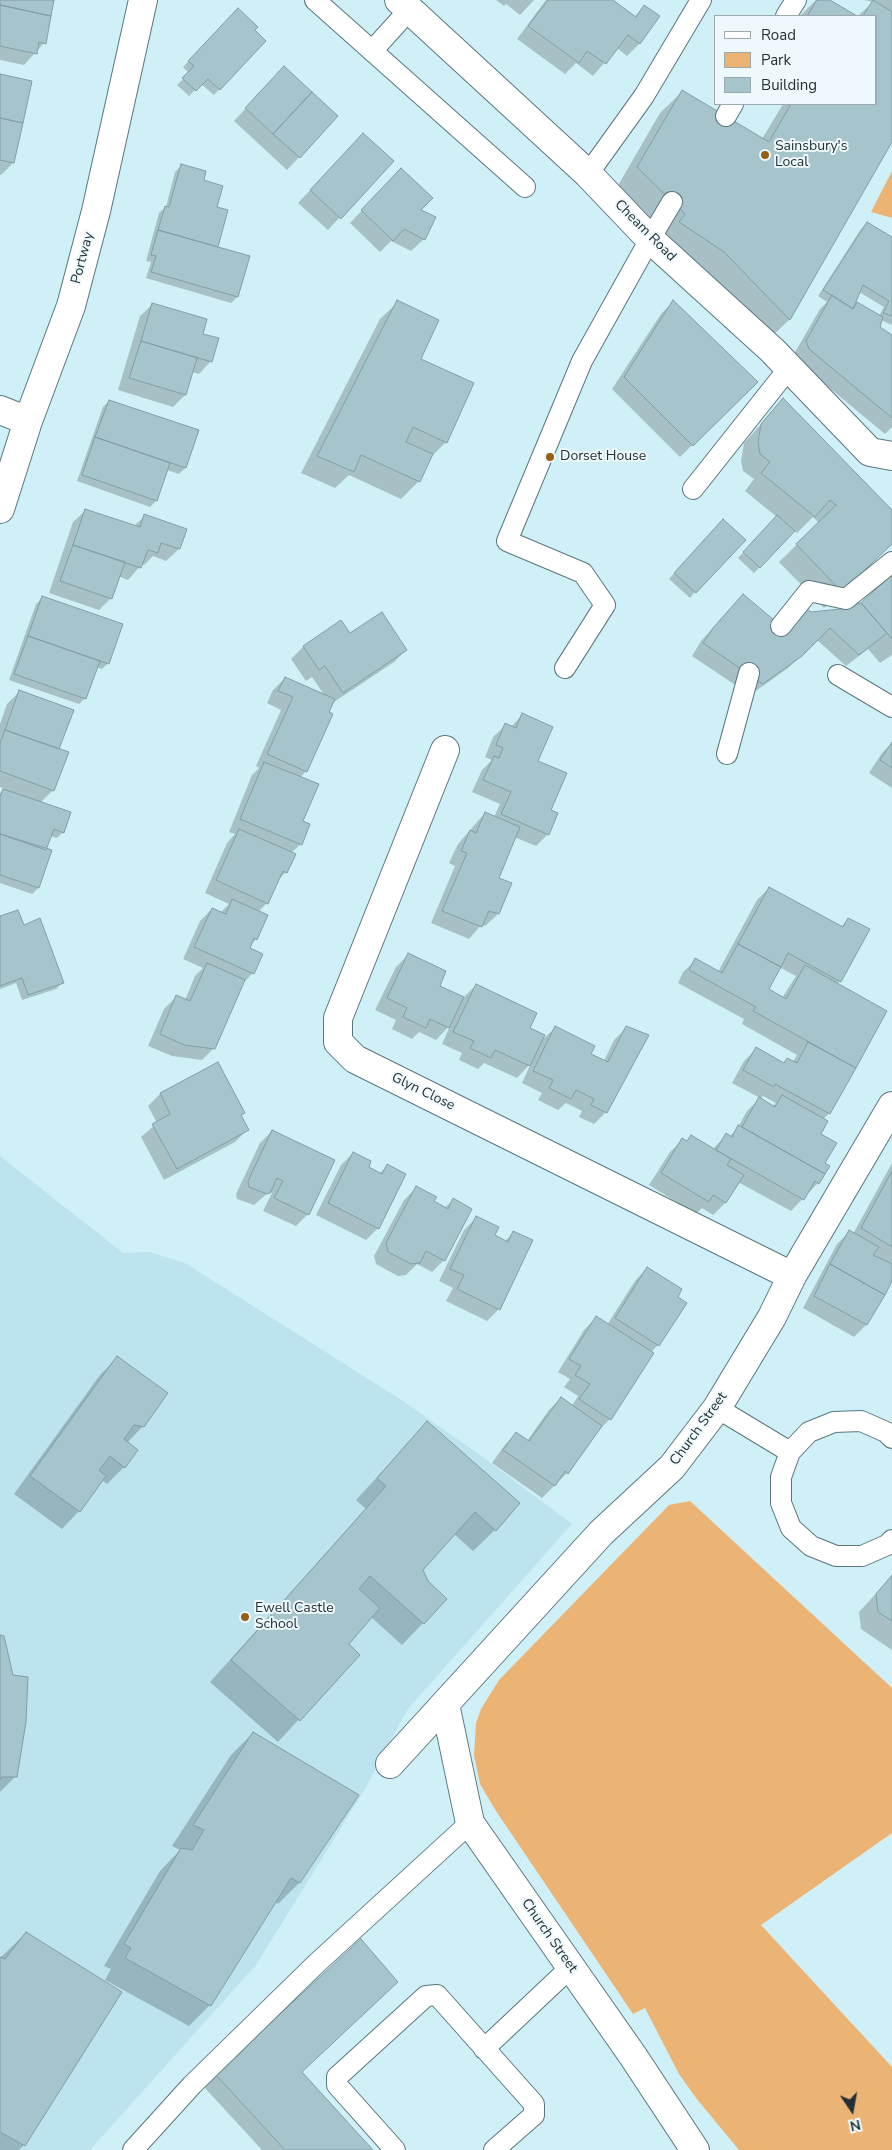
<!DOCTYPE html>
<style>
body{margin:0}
#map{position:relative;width:892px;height:2150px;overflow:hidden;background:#d0f0f8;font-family:"Nunito Sans",sans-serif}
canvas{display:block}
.legend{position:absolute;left:714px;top:15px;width:162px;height:90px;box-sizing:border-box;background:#edf9fc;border:1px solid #9da9ac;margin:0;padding:6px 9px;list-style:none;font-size:15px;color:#243033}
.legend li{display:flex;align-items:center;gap:10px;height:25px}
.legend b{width:25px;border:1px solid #9da9ac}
.north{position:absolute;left:827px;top:2085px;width:50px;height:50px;-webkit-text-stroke:4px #edf9fc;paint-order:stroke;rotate:168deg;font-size:14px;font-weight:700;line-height:20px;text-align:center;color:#243033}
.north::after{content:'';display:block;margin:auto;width:18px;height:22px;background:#243033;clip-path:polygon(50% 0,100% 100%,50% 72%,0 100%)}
</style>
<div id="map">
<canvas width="892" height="2150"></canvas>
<ul class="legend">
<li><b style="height:6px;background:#fff"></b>Road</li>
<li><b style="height:14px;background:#ebb475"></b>Park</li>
<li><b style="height:14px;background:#a6c4cc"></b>Building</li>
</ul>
<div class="north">N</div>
</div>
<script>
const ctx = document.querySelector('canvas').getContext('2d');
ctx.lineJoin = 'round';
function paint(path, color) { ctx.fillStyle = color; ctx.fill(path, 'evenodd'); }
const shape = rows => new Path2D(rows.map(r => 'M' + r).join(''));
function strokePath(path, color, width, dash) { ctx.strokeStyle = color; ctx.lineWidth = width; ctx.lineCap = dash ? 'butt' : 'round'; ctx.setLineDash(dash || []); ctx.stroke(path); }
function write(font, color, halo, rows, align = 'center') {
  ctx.font = font + ' "Nunito Sans",sans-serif'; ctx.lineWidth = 4; ctx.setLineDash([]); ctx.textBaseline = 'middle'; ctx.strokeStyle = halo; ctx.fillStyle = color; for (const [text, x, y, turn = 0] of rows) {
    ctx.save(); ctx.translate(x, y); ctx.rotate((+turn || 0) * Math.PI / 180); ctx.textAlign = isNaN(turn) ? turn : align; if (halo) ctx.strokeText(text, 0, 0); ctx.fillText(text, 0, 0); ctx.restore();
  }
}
const built = shape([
 [0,1156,123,1253,149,1252,185,1263,403,1401,480,1455,572,1524,407,1710,365,1789,256,1965,90,2150,0,2150]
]);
const green = shape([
 [892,171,892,218,871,212],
 [690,1501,892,1688,892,1833,761,1925,892,2067,892,2150,739,2150,696,2098,679,2074,645,2008,633,2014,496,1811,480,1784,474,1755,476,1723,481,1709,499,1680,669,1505]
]);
const shadow = shape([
 [0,0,53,0,44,43,24,65,0,60],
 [496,0,534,0,520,15,506,4,504,6],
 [546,0,611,0,634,17,644,7,658,17,639,44,627,56,617,48,593,76,576,63,565,74,517,39],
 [816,0,827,0,855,16,800,16],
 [864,0,892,0,892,140,789,320,767,341,616,189,660,113,682,92,762,139,783,104,876,104,876,16,858,16,873,2],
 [238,10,253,30,264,41,214,95,201,84,189,96,177,85,189,73,183,67],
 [0,75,13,163,1,175,0,175],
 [272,80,337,117,287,170,234,121],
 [351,147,392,161,328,230,298,203],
 [181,166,202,181,215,208,217,248,237,297,231,303,146,278,151,262,146,261,159,213,166,207,175,172],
 [389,182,419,210,424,239,411,251,391,241,380,252,350,223],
 [867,223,892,238,892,325,881,320,878,327,892,337,892,427,885,434,797,361,794,354,820,309,827,302,818,296,861,229],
 [859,292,884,307,879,316,857,304,853,308],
 [398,302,420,359,473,383,446,442,429,459,419,481,401,499,349,475,335,488,301,473,380,319],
 [673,302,756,382,680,457,612,389,661,314],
 [153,304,201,335,211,361,199,374,192,372,185,395,173,407,118,390,140,316],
 [783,400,892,512,892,543,824,608,779,562,819,523,813,517,797,533,794,531,754,573,738,558,777,517,745,491,754,479,743,471,741,461,744,443],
 [109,401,185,468,179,474,167,470,156,501,150,507,77,481,103,407],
 [86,510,134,526,145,516,185,530,179,549,166,561,153,556,144,565,142,564,128,580,118,576,111,598,99,610,49,593,73,522],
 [717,526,695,592,690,598,669,579],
 [892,576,892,655,880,663,868,649,846,666,817,640,788,668,750,695,692,656,701,641,731,608,780,627,810,613,840,611,861,604],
 [42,598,108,663,102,669,96,667,85,698,79,704,9,680,36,604],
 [341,621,350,635,406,650,394,662,331,704,306,771,300,778,301,844,291,853,286,872,277,881,267,903,258,912,266,916,256,939,248,949,253,973,242,984,214,1048,202,1060,172,1056,148,1046,164,1009,177,996,185,1000,195,976,203,968,183,959,200,921,212,909,220,913,229,904,205,893,227,843,235,834,229,832,252,775,259,768,256,766,281,710,267,703,273,690,285,678,325,696,312,677,306,681,291,659,303,647],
 [20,691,58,750,53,790,40,803,63,832,57,838,50,836,44,851,50,851,38,888,32,894,0,883,0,793,5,789,0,787,0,724,7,704],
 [522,715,549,811,548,834,536,846,514,837,497,878,498,914,485,926,482,924,469,939,431,923,455,866,449,863,458,844,485,813,494,817,500,804,472,792,482,770,492,760,485,757,493,737,506,725,511,727],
 [892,743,892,788,869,773,882,753],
 [769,888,841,927,848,919,840,981,837,984,885,1011,829,1113,823,1120,819,1134,824,1163,829,1166,818,1183,791,1211,738,1182,725,1203,713,1215,702,1208,696,1214,649,1185,670,1152,682,1140,686,1142,692,1136,713,1149,726,1135,729,1137,737,1129,747,1111,760,1098,732,1083,744,1061,756,1049,783,1063,787,1059,793,1062,797,1055,742,1024,744,1019,678,983,683,972,696,960,718,972,757,900],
 [779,967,796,976,782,998,767,990],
 [763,1096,776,1103,772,1106,760,1099],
 [0,917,23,926,62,983,56,989,22,1000,16,983,0,989],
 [408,955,438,987,463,998,476,985,528,1029,540,1042,556,1027,590,1054,604,1061,614,1040,626,1028,606,1112,594,1124,579,1117,582,1111,566,1103,558,1110,538,1100,542,1093,522,1083,531,1063,517,1078,484,1063,478,1069,459,1060,462,1053,442,1044,451,1024,436,1040,419,1032,412,1039,392,1029,396,1020,375,1010,396,967],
 [217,1063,247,1130,235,1142,164,1180,141,1137,157,1123,148,1106,160,1094],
 [272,1131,308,1214,296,1226,263,1211,272,1193,269,1192,254,1205,237,1199,236,1194,260,1143],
 [353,1153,367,1168,379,1174,387,1166,378,1228,366,1240,316,1215,341,1165],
 [892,1163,892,1277,866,1325,854,1337,803,1308,837,1244,849,1232,853,1234],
 [416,1188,432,1202,444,1208,453,1200,444,1260,432,1272,417,1264,406,1275,398,1276,376,1264,374,1256,404,1200],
 [476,1218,493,1236,505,1241,513,1233,499,1309,487,1321,446,1301,453,1288,439,1281,464,1230],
 [647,1268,658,1345,651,1352,610,1419,598,1431,567,1473,542,1498,492,1463,504,1446,516,1433,527,1441,549,1410,561,1398,572,1406,578,1396,564,1387,570,1379,558,1372,584,1330,596,1318,607,1325,635,1281],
 [117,1358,143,1426,127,1443,124,1467,107,1484,102,1480,79,1511,62,1529,14,1494,100,1375],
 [427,1423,495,1530,473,1551,454,1534,421,1570,423,1623,402,1645,371,1617,347,1644,358,1655,278,1742,210,1682,366,1509,356,1500],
 [892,1576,892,1650,861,1629,859,1612],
 [0,1636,16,1776,0,1792],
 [253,1733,299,1883,278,1904,275,1902,210,2005,189,2026,105,1980,111,1969,104,1966,160,1871,180,1850,172,1846,231,1755],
 [26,1933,24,2145,19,2150,0,2150,0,1958],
 [301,2072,372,2150,262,2150,204,2087,216,2075]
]);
const building = shape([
 [0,0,54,0,51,16,0,5,0,0],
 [548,0,613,0,636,17,644,5,660,16,640,44,628,35,606,64,587,51,579,63,528,26,548,0],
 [817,0,830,0,857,16,807,16,817,0],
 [873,0,892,12,892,142,790,320,724,252,679,222,685,214,637,167,682,90,769,142,791,104,876,104,876,16,863,16,873,0],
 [0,5,51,16,46,44,39,42,37,54,0,46,0,5],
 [238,8,258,27,255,30,266,41,220,90,208,79,196,91,182,78,194,66,188,61,238,8],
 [284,66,312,92,273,134,245,108,284,66],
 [0,74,32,81,23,123,0,118,0,74],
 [312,92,338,116,300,158,273,134,312,92],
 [0,118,23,123,14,163,0,160,0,118],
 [363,133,394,161,341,219,310,190,363,133],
 [181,164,206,171,204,180,223,186,217,207,228,210,218,247,158,230,165,206,169,207,181,164],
 [401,168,433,198,421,210,436,217,425,240,404,229,393,241,361,210,401,168],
 [867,222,892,237,892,316,883,313,889,301,863,285,853,309,823,290,867,222],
 [158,230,250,256,238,297,151,272,156,256,151,255,158,230],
 [832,295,853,309,857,302,883,317,880,327,892,335,892,418,809,349,806,341,832,295],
 [397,300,439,320,421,359,474,383,447,443,413,427,406,442,433,454,420,482,361,455,354,472,317,456,397,300],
 [673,300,758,382,693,446,624,377,673,300],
 [152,303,207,319,203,334,219,338,212,362,141,341,152,303],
 [141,341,197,358,186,395,129,378,141,341],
 [783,398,892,510,892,544,842,592,796,544,836,505,830,500,815,517,761,473,770,462,760,454,758,442,761,424,783,398],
 [109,400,199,430,186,468,95,437,109,400],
 [95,437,170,463,157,501,82,475,95,437],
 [85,509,140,527,144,514,187,529,180,549,161,543,158,553,148,550,141,568,73,545,85,509],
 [777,515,795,531,760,568,743,552,777,515],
 [723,519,746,540,696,593,674,573,723,519],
 [73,545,125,562,112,599,60,581,73,545],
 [892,574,892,639,861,603,892,574],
 [743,594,781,626,801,604,811,612,840,609,861,603,887,633,859,655,830,628,802,656,763,684,703,643,713,628,743,594],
 [42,596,123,624,109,664,28,636,42,596],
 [382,612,407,650,343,693,325,666,319,670,303,646,341,620,350,633,382,612],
 [28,636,100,661,86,699,14,674,28,636],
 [285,677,335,699,329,712,333,714,307,772,267,754,293,697,278,691,285,677],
 [19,690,74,710,59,749,5,730,19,690],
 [522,713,553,727,538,761,567,773,551,810,558,813,549,835,501,814,511,792,483,780,494,756,499,758,503,748,496,745,505,723,516,728,522,713],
 [5,730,69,752,54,791,0,771,0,743,5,730],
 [892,742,892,768,880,760,892,742],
 [264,762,319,784,303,821,310,824,302,845,240,819,264,762],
 [3,789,71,812,64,833,54,829,46,850,0,834,0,797,3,789],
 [485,812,520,827,499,878,512,883,499,914,489,911,482,927,442,911,467,853,461,851,470,830,476,833,485,812],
 [239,829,296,854,287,873,283,871,268,904,216,880,239,829],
 [0,834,52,850,39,888,0,875,0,834],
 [769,887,843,927,848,918,870,929,841,982,788,953,781,967,738,944,769,887],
 [232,899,268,915,257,940,254,938,250,948,263,954,254,974,194,947,212,908,226,914,232,899],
 [18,910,24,925,40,918,64,983,28,995,22,978,0,986,0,916,18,910],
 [738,944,781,967,769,989,786,999,805,965,887,1011,856,1068,753,1011,756,1007,689,970,695,958,722,973,738,944],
 [408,953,446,971,440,986,464,997,449,1028,430,1019,426,1028,403,1017,407,1008,387,998,408,953],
 [207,963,245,980,215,1049,184,1045,160,1034,176,995,190,1001,207,963],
 [476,984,537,1013,530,1028,545,1035,530,1066,495,1050,491,1058,470,1048,474,1041,453,1032,476,984],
 [555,1026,595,1046,591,1054,608,1062,626,1026,649,1035,607,1113,591,1105,594,1099,576,1090,571,1099,549,1088,553,1080,533,1071,555,1026],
 [808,1042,856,1068,830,1114,775,1084,774,1087,743,1070,756,1047,784,1063,787,1058,797,1063,808,1042],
 [218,1062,245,1113,241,1115,249,1130,177,1169,152,1124,170,1114,160,1093,218,1062],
 [782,1095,828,1121,821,1134,837,1143,825,1163,830,1166,825,1174,742,1127,759,1097,775,1107,782,1095],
 [738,1125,825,1174,819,1184,815,1181,804,1200,716,1150,726,1133,732,1137,738,1125],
 [272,1130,335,1160,309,1215,274,1198,283,1181,277,1178,270,1193,267,1194,249,1187,248,1181,272,1130],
 [691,1135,731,1159,727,1165,744,1175,726,1203,713,1195,709,1202,661,1173,682,1138,687,1141,691,1135],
 [353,1152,371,1161,369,1167,382,1174,387,1164,406,1174,379,1229,328,1203,353,1152],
 [892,1171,892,1247,861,1228,892,1171],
 [416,1186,437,1197,434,1201,448,1209,453,1198,472,1209,445,1261,426,1251,420,1263,411,1264,388,1252,386,1243,416,1186],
 [476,1216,499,1227,495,1235,508,1242,513,1231,533,1240,500,1310,457,1289,464,1275,450,1269,476,1216],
 [849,1230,879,1247,873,1255,892,1264,892,1281,885,1295,830,1264,849,1230],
 [830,1264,885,1295,867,1325,814,1296,830,1264],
 [647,1267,682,1289,678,1297,687,1303,659,1346,615,1318,647,1267],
 [596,1316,654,1353,611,1420,579,1399,590,1384,575,1375,581,1366,569,1359,596,1316],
 [117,1356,168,1393,144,1427,134,1425,124,1439,138,1450,125,1468,110,1456,99,1470,106,1476,80,1512,30,1476,117,1356],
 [561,1397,602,1426,568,1474,565,1471,555,1486,503,1450,516,1432,529,1441,561,1397],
 [427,1421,520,1503,496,1531,475,1512,423,1570,428,1581,447,1599,424,1624,370,1576,359,1589,380,1608,349,1644,360,1655,300,1721,231,1660,386,1486,377,1478,427,1421],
 [892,1575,892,1621,878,1612,876,1594,892,1575],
 [0,1635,4,1636,13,1675,28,1677,26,1722,17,1777,1,1777,0,1780,0,1635],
 [253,1732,359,1795,300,1883,291,1878,211,2006,125,1958,131,1948,124,1944,181,1848,192,1850,204,1830,193,1825,253,1732],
 [26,1932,122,1992,25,2146,0,2132,0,1957,5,1959,26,1932],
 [361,1939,398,1982,302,2072,373,2150,285,2150,215,2074,361,1939]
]);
const lane = shape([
 [315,0,525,187],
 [786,16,796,0],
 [372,51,410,9],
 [726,116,733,104],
 [588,174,644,96,701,0],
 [693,489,789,368],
 [781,626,809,591,846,599,892,562],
 [565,668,605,605,583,573,507,541,582,361,650,239,672,202],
 [838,675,892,707],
 [727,754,749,673],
 [717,1408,790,1452],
 [892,1438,886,1432,861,1421,834,1422,809,1432,790,1452,781,1477,781,1503,791,1528,811,1546,836,1556,862,1556,887,1545,892,1540],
 [484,2049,571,1967],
 [133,2150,192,2085,317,1963,470,1823],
 [395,2150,337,2085,337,2077,426,1996,437,1995,534,2104,534,2115,494,2150]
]);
const street = shape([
 [0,410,28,421],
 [0,509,28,421,71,306,96,211,143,0],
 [445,750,338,1018,338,1042,355,1059,792,1276],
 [445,1704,470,1823,633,2056,695,2150],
 [390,1764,601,1533,672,1467,717,1408,772,1317,792,1276,892,1106]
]);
const secondary = shape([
 [399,0,588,174,650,239,773,351,870,452,892,456]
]);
const markers = [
 [765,155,5,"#956016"],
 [550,457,5,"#956016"],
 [245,1617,5,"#956016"]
];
const poiNames = [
 ["Sainsbury's",775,147],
 ["Local",775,163],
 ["Dorset House",560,457],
 ["Ewell Castle",255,1609],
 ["School",255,1625]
];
const streetNames = [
 ["Cheam Road",645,231,45],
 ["Portway",83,258,-75],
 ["Glyn Close",423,1092,26],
 ["Church Street",699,1429,-54],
 ["Church Street",549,1936,55]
];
paint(built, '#bce3ee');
paint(green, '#ebb475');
paint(shadow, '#0003');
paint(building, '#a6c4cc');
strokePath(building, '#819ea6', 1);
strokePath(lane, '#5a767d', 22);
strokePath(street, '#5a767d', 30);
strokePath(secondary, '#5a767d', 30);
strokePath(lane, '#fff', 20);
strokePath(street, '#fff', 28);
strokePath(secondary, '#fff', 28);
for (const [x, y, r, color] of markers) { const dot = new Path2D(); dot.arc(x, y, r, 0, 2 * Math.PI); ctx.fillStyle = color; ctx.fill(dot); strokePath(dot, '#edf9fc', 2); }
write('14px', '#243033', '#edf9fc', poiNames, 'left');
write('14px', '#243033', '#edf9fc', streetNames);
</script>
